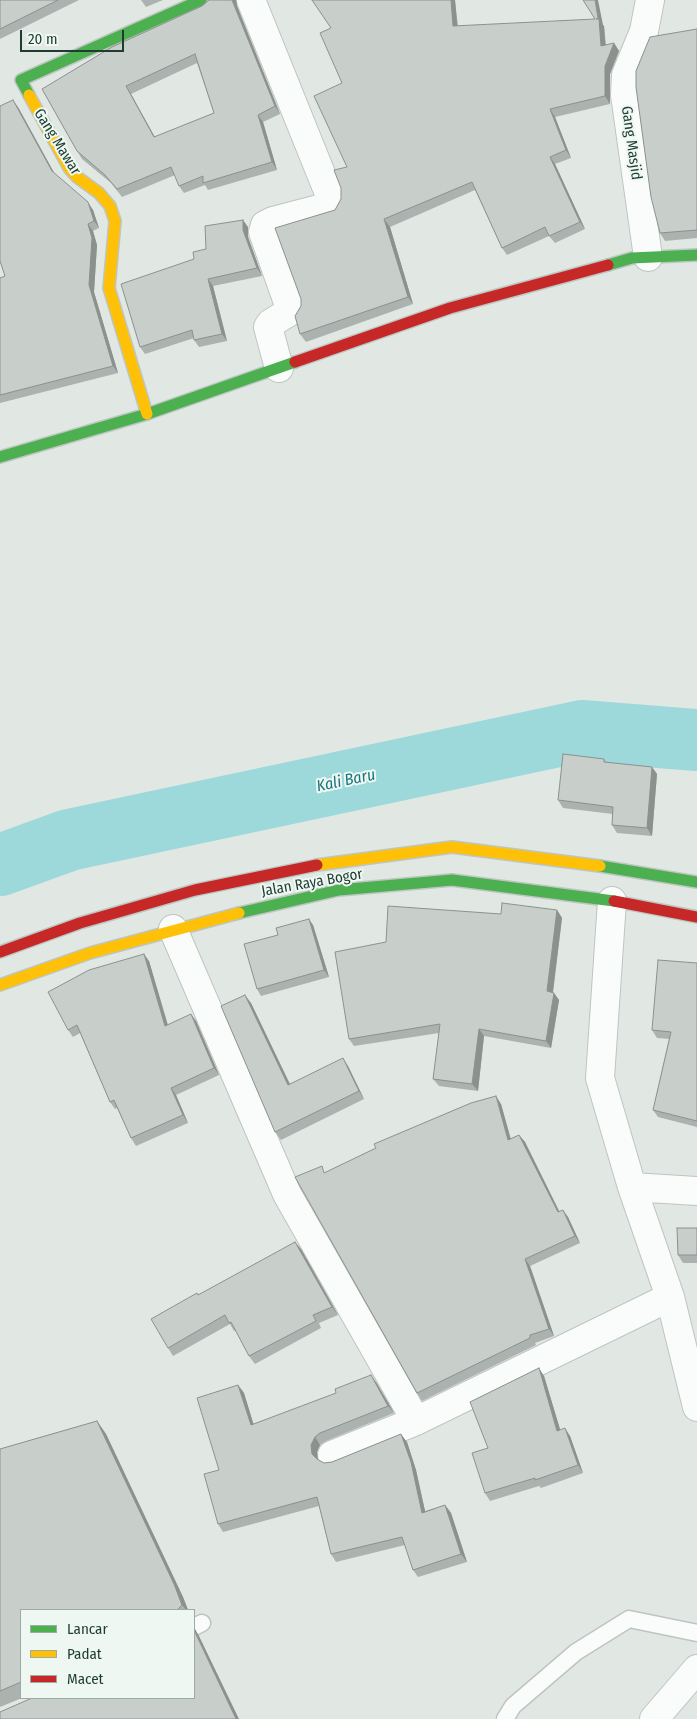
<!DOCTYPE html>
<style>
body{margin:0}
#map{position:relative;width:697px;height:1719px;overflow:hidden;background:#e1e8e4;font-family:"Fira Sans Condensed",sans-serif}
canvas{display:block}
.legend{position:absolute;left:20px;top:1609px;width:175px;height:90px;box-sizing:border-box;background:#eef7f2;border:1px solid #9baca5;margin:0;padding:6px 9px;list-style:none;font-size:15px;color:#1e3c31}
.legend li{display:flex;align-items:center;gap:10px;height:25px}
.legend b{width:25px;border:1px solid #9baca5}
.scale{position:absolute;left:20px;top:30px;width:104px;height:22px;box-sizing:border-box;border:2px solid #1e3c31;border-top:0;padding-left:6px;font-size:15px;line-height:18px;white-space:nowrap;color:#1e3c31;-webkit-text-stroke:4px #eef7f2;paint-order:stroke}
</style>
<div id="map">
<canvas width="697" height="1719"></canvas>
<ul class="legend">
<li><b style="height:6px;background:#4caf50"></b>Lancar</li>
<li><b style="height:6px;background:#ffc107"></b>Padat</li>
<li><b style="height:6px;background:#c62828"></b>Macet</li>
</ul>
<div class="scale">20 m</div>
</div>
<script>
const ctx = document.querySelector('canvas').getContext('2d');
ctx.lineJoin = 'round';
const shape = rows => new Path2D(rows.map(r => 'M' + r).join(''));
function strokePath(path, color, width, dash) { ctx.strokeStyle = color; ctx.lineWidth = width; ctx.lineCap = dash ? 'butt' : 'round'; ctx.setLineDash(dash || []); ctx.stroke(path); }
function paint(path, color) { ctx.fillStyle = color; ctx.fill(path, 'evenodd'); }
function write(font, color, halo, rows, align = 'center') {
  ctx.font = font + ' "Fira Sans Condensed",sans-serif'; ctx.lineWidth = 4; ctx.setLineDash([]); ctx.textBaseline = 'middle'; ctx.strokeStyle = halo; ctx.fillStyle = color; for (const [text, x, y, turn = 0] of rows) {
    ctx.save(); ctx.translate(x, y); ctx.rotate((+turn || 0) * Math.PI / 180); ctx.textAlign = isNaN(turn) ? turn : align; if (halo) ctx.strokeText(text, 0, 0); ctx.fillText(text, 0, 0); ctx.restore();
  }
}
const river = shape([
 [0,865,69,840,582,731,697,740]
]);
const lane = shape([
 [194,1627,202,1623],
 [505,1719,513,1706,576,1652,629,1619,697,1633]
]);
const street = shape([
 [251,0,332,201,330,206,273,221,265,225,263,232,291,311,271,323,268,327,279,368],
 [648,257,625,95,626,75,644,31,650,0],
 [612,901,600,1078,632,1187,670,1297,697,1407],
 [173,929,287,1194,416,1421],
 [632,1187,697,1191],
 [332,1455,416,1421,670,1297],
 [654,1719,697,1669]
]);
const fast = shape([
 [29,95,21,80,201,0],
 [608,265,632,258,697,255],
 [0,457,147,414,295,362],
 [600,866,697,882],
 [239,913,339,890,452,880,614,901]
]);
const slow = shape([
 [29,95,69,168,77,177,99,193,110,206,115,221,109,288,147,414],
 [317,865,452,847,600,866],
 [0,985,90,953,239,913]
]);
const jam = shape([
 [295,362,450,308,608,265],
 [614,901,697,917],
 [0,952,80,923,195,890,317,865]
]);
const wall = shape([
 [0,0,79,0,0,39],
 [141,0,163,0,146,7],
 [209,0,236,0,237,6,280,114,263,122,277,170,208,190,205,185,184,193,179,186,175,175,122,197,111,183,82,159,77,151,42,89,202,6],
 [197,63,214,113,155,137,131,94],
 [455,0,458,26,603,25,604,26,606,45,614,43,619,51,610,74,610,104,555,117,571,158,555,164,585,229,555,243,549,236,507,255,502,248,475,190,390,227,413,304,306,342,300,334,301,306,335,210,341,199,347,167,342,83,331,28],
 [697,29,697,238,665,241,660,233],
 [18,107,54,173,93,210,99,228,93,231,97,245,94,292,118,373,0,403,0,278,5,276],
 [248,227,248,237,262,276,213,286,227,341,199,347,194,340,194,338,145,354,140,347,194,259,206,249],
 [604,759,607,763,652,767,657,774,652,836,617,833,612,825,613,814,563,808,558,800],
 [557,910,562,918,553,993,554,993,559,1000,551,1048,484,1036,478,1091,439,1086,433,1079,439,1033,354,1046,349,1039,386,942,501,914],
 [313,925,329,977,261,996,257,989],
 [149,961,168,1025,196,1021,219,1075,176,1095,188,1123,136,1146,131,1138,117,1108,115,1109,110,1102,80,1033,73,1037,68,1030],
 [697,963,697,1127,658,1117,653,1110,669,1039,657,1038,652,1030],
 [251,1003,290,1084,348,1066,364,1099,281,1140,275,1132],
 [501,1104,511,1139,519,1135,525,1142,559,1211,568,1217,580,1243,530,1266,554,1336,535,1343,536,1345,422,1401,417,1393,326,1172],
 [697,1228,697,1263,683,1263,678,1255],
 [301,1249,338,1315,319,1323,321,1328,255,1364,249,1356,236,1330,234,1331,230,1324,173,1356,168,1348,198,1295],
 [544,1376,560,1430,570,1436,583,1473,541,1488,539,1486,490,1501,485,1493,488,1448],
 [376,1382,394,1413,326,1441,320,1445,317,1452,318,1460,324,1463,332,1462,407,1442,416,1470,425,1511,445,1505,451,1513,467,1562,418,1577,413,1570,405,1545,336,1562,331,1554,319,1506,223,1532,218,1524,219,1470,238,1385,244,1393,253,1424],
 [97,1421,106,1434,183,1597,188,1610,21,1610,21,1698,22,1698,0,1707,0,1449]
]);
const shadedWall = shape([
 [232,0,236,0,237,6,280,114,275,106],
 [451,0,455,0,458,34,453,26],
 [595,0,598,0,603,25,604,26,606,53,601,46,598,18],
 [614,43,619,51,610,74,610,104,605,96,605,66],
 [126,86,131,94,159,145,154,137],
 [13,100,18,107,57,178,52,171],
 [550,109,555,117,571,158,566,150],
 [258,115,263,122,277,170,272,162],
 [550,157,555,164,585,229,580,222],
 [88,202,93,210,99,228,94,221],
 [384,219,390,227,413,304,408,297],
 [243,220,248,227,248,237,262,276,257,268,243,230],
 [88,224,93,231,97,245,94,292,118,373,113,366,89,285],
 [208,279,213,286,227,341,222,334],
 [652,767,657,774,652,836,647,828],
 [557,910,562,918,552,999,547,991],
 [309,919,313,925,329,977,324,970],
 [144,954,149,961,170,1033,165,1026],
 [554,993,559,1000,551,1048,546,1041],
 [245,995,251,1003,294,1093,288,1085],
 [191,1014,196,1021,219,1075,214,1068],
 [479,1029,484,1036,478,1091,472,1084],
 [343,1058,348,1066,364,1099,359,1091],
 [171,1088,176,1095,188,1123,183,1115],
 [496,1096,501,1104,513,1148,508,1140],
 [519,1135,525,1142,563,1219,558,1212],
 [563,1210,568,1217,580,1243,575,1236],
 [295,1242,301,1249,338,1315,332,1307],
 [525,1259,530,1266,554,1336,549,1329],
 [539,1368,544,1376,563,1439,557,1431],
 [371,1375,376,1382,394,1413,388,1406],
 [238,1385,244,1393,256,1432,251,1425],
 [97,1421,106,1434,183,1597,188,1610,186,1610,182,1605],
 [565,1428,570,1436,583,1473,578,1465],
 [401,1434,407,1442,416,1470,427,1520,422,1513],
 [315,1437,320,1445,317,1452,318,1461,312,1454,311,1445],
 [445,1505,451,1513,467,1562,461,1554],
 [194,1627,199,1636,239,1719,236,1719,194,1630]
]);
const building = shape([
 [0,0,58,0,0,29,0,0],
 [209,0,232,0,275,106,258,115,272,162,203,183,203,176,179,186,171,167,117,189,105,175,77,151,42,89,112,47,202,6,209,0],
 [195,54,214,113,154,137,126,86,195,54],
 [312,0,451,0,453,26,595,19,583,0,595,0,598,18,596,19,599,19,601,46,614,43,605,66,605,96,550,109,566,150,550,157,580,222,549,236,545,227,502,248,472,182,384,219,408,297,300,334,295,316,301,306,301,299,275,228,335,210,341,199,341,188,334,170,347,167,314,96,342,83,320,33,331,28,312,0],
 [697,29,697,230,660,233,651,197,636,87,636,71,650,37,697,29],
 [13,100,52,171,88,202,94,221,88,224,92,238,89,285,113,366,0,395,0,278,5,276,0,261,0,106,13,100],
 [243,220,243,230,257,268,208,279,222,334,194,340,192,330,140,347,121,284,194,259,193,252,206,249,205,226,243,220],
 [563,754,604,759,604,762,652,767,647,828,612,825,613,807,558,800,563,754],
 [502,903,557,910,547,991,554,993,546,1041,479,1029,472,1084,433,1079,440,1024,349,1039,335,952,386,942,388,906,501,914,502,903],
 [309,919,324,970,257,989,244,944,278,935,276,928,309,919],
 [144,954,165,1026,191,1014,214,1068,171,1088,183,1115,131,1138,114,1100,110,1102,77,1025,68,1030,48,992,89,970,144,954],
 [658,960,697,963,697,1121,653,1110,671,1032,652,1030,658,960],
 [245,995,288,1085,343,1058,359,1091,275,1132,221,1006,245,995],
 [496,1096,508,1140,519,1135,558,1212,563,1210,575,1236,525,1259,549,1329,530,1335,530,1338,417,1393,295,1177,322,1166,324,1173,376,1148,374,1144,471,1103,496,1096],
 [677,1228,697,1228,697,1255,678,1255,677,1228],
 [295,1242,332,1307,313,1315,316,1321,249,1356,231,1322,229,1323,225,1315,168,1348,151,1319,197,1293,198,1295,295,1242],
 [539,1368,557,1431,565,1428,578,1465,535,1480,535,1478,485,1493,472,1453,488,1448,470,1402,539,1368],
 [371,1375,388,1406,320,1433,315,1437,311,1445,312,1454,317,1459,324,1463,332,1462,401,1434,411,1462,422,1513,445,1505,461,1554,413,1570,402,1537,331,1554,317,1497,218,1524,204,1474,219,1470,197,1398,238,1385,251,1425,336,1393,335,1389,371,1375],
 [97,1421,174,1584,182,1605,177,1610,21,1610,21,1682,0,1691,0,1449,97,1421],
 [194,1630,236,1719,0,1719,0,1712,32,1698,194,1698,194,1630]
]);
const streetNames = [
 ["Gang Mawar",57,142,58],
 ["Gang Masjid",631,143,82],
 ["Jalan Raya Bogor",312,883,-10]
];
const waterNames = [
 ["Kali Baru",346,781,-12]
];
strokePath(river, '#9dd9da', 62);
strokePath(lane, '#bec5c1', 19);
strokePath(street, '#bec5c1', 30);
strokePath(fast, '#bdc6c1', 14);
strokePath(slow, '#bdc6c1', 14);
strokePath(jam, '#bdc6c1', 14);
strokePath(lane, '#fafcfb', 16);
strokePath(street, '#fafcfb', 28);
strokePath(fast, '#4caf50', 11);
strokePath(slow, '#ffc107', 11);
strokePath(jam, '#c62828', 11);
paint(wall, '#acb2af');
paint(shadedWall, '#8c918e');
paint(building, '#c8cfcb');
strokePath(building, '#8c918e', 1);
write('15px', '#1e3c31', '#eef7f2', streetNames);
write('italic 16px', '#13767c', '#eef7f2', waterNames);
</script>
